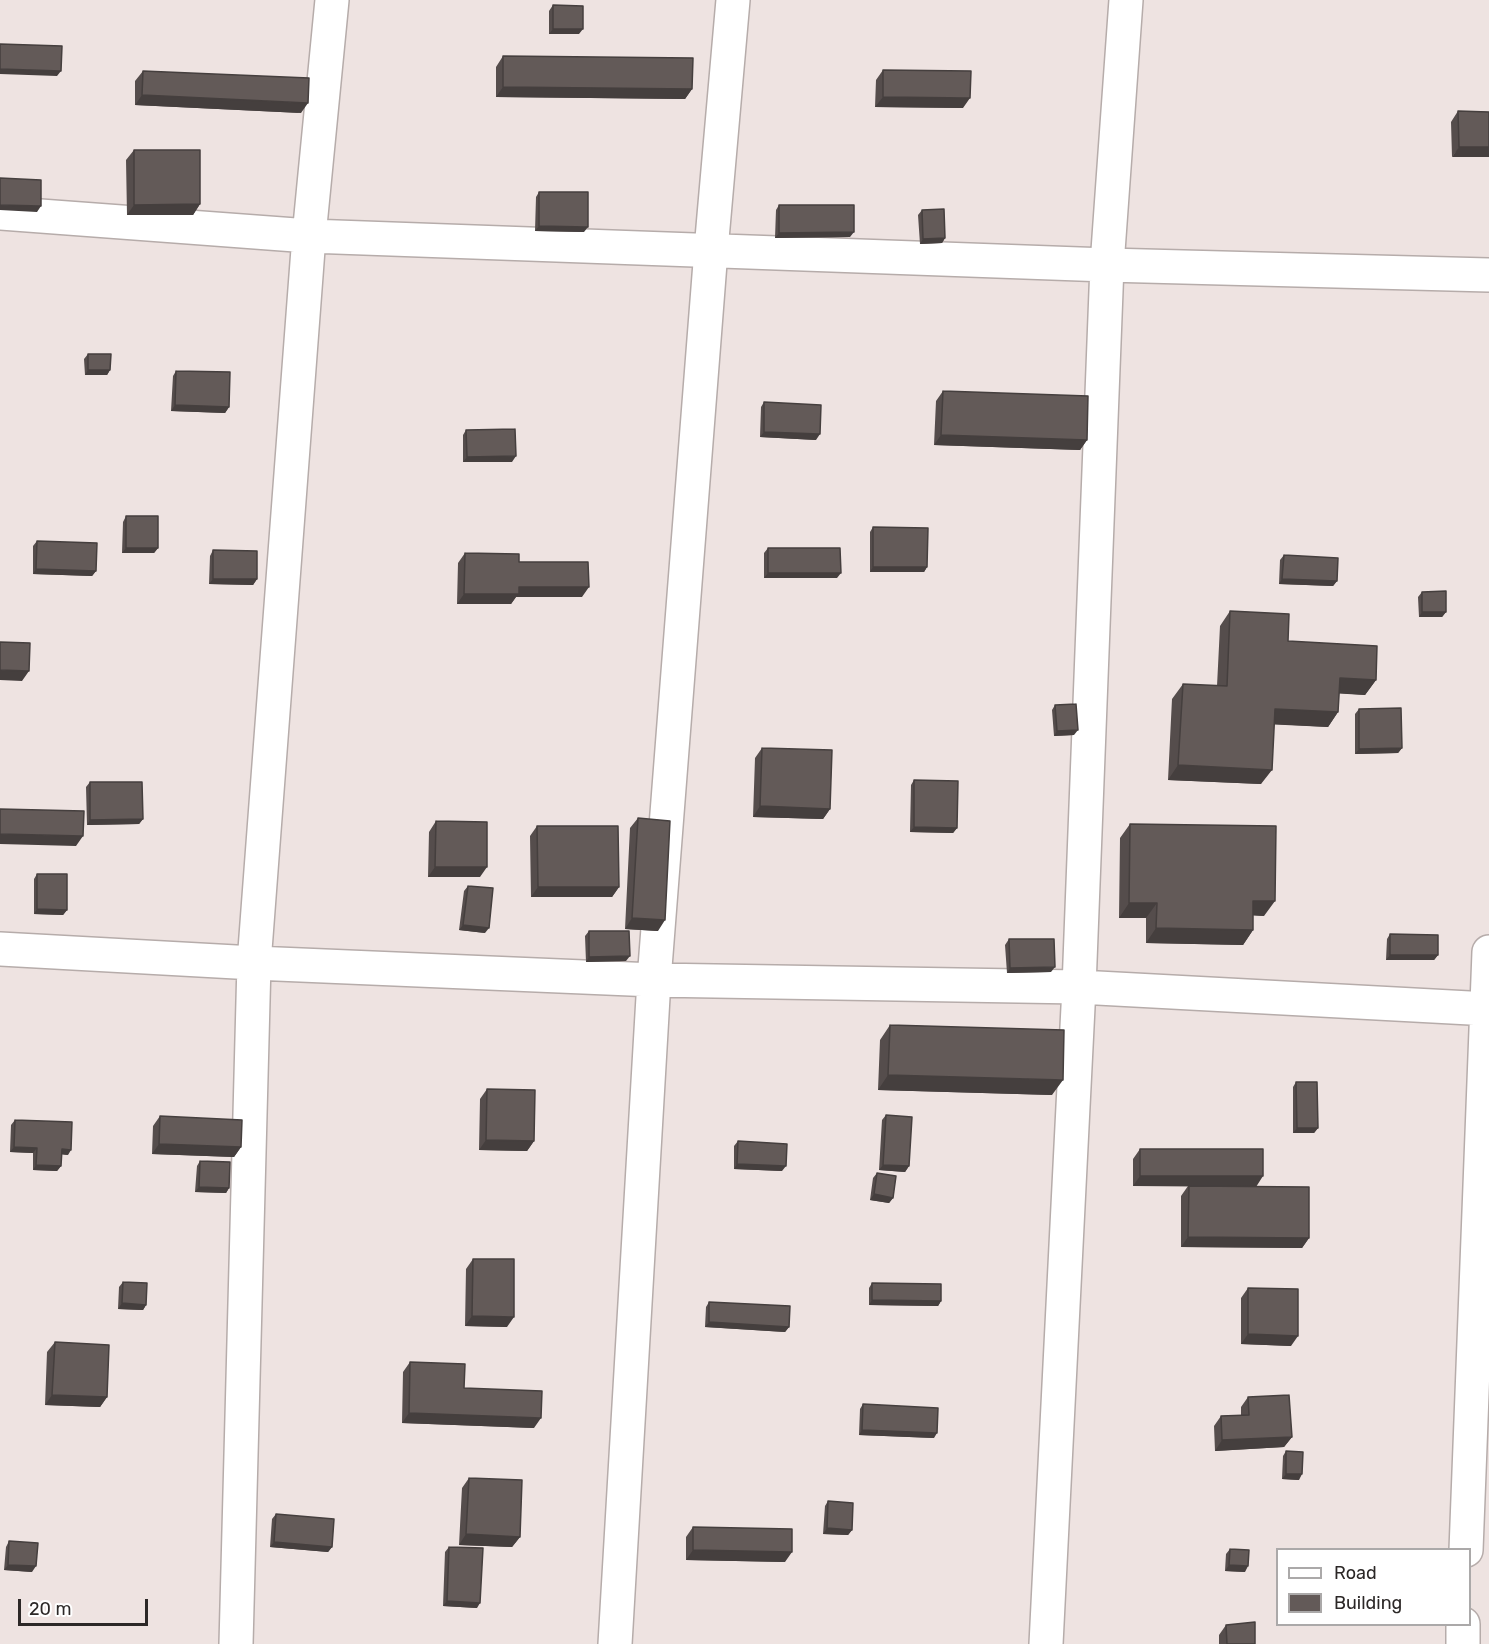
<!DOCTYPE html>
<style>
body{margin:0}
#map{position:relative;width:1489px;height:1644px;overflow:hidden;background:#eee3e1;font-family:Rubik,sans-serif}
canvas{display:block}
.legend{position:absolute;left:1276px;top:1548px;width:195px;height:78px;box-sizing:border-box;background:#fff;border:2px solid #aba9a9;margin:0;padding:8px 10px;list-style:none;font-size:18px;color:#2c2827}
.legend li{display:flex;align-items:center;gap:12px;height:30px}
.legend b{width:30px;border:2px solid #aba9a9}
.scale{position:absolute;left:18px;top:1599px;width:130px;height:27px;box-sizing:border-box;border:3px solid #2c2827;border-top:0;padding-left:8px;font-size:18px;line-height:21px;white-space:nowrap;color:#2c2827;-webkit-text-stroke:4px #fff;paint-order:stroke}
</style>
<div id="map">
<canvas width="1489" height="1644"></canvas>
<ul class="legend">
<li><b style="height:8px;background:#fff"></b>Road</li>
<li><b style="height:16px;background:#635a58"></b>Building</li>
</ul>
<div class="scale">20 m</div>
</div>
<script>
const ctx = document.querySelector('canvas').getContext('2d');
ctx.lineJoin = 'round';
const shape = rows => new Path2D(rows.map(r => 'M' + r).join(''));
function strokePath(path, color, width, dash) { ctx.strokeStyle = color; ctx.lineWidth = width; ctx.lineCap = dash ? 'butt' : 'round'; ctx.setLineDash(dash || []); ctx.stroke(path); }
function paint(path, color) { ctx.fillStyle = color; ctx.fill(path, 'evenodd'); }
const minor = shape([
 [0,213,309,236,1107,265,1489,275],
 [0,949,254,963,654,980,1079,987,1489,1009],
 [1466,1550,1489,952],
 [236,1644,254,963,309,236,332,0],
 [615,1644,654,980,711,250,733,0],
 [1046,1644,1079,987,1107,265,1126,0],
 [1463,1644,1463,1624]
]);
const wall = shape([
 [553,5,579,34,549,34,549,11],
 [503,56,692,89,685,99,496,97,496,67],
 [883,70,963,108,875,107,876,80],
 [143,71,301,113,135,105,135,81],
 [1458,111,1489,112,1452,157,1451,122],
 [134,150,200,204,193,215,127,215,126,160],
 [539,192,584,232,535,231,536,197],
 [779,205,850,237,775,238,776,210],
 [922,210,945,238,942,243,920,244,918,215],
 [88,354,110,370,107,375,85,375,84,359],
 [176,371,229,407,225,413,171,411,173,376],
 [943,391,1087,440,1080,450,934,445,936,401],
 [764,402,816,440,760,437,761,407],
 [466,430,512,462,463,462,463,435],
 [126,516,158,548,154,553,122,553,123,522],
 [873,527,927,567,924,572,870,572,870,532],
 [37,541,96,571,92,576,33,574,33,546],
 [768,548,837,578,764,578,764,553],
 [213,550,257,579,253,585,209,584,210,556],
 [465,553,519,562,582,597,516,597,511,604,457,604,458,563],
 [1284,555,1337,581,1333,586,1279,584,1280,560],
 [1422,592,1446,612,1442,617,1419,617,1418,597],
 [1230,611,1288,641,1376,680,1365,695,1339,693,1338,712,1328,727,1274,724,1261,784,1168,780,1172,699,1183,684,1217,686,1220,626],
 [1055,705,1074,735,1054,736,1052,710],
 [1359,709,1402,748,1398,753,1355,754,1355,714],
 [762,748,830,809,823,819,753,817,755,758],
 [914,780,957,828,953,833,910,832,911,785],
 [90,782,143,819,139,824,87,825,86,787],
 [638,818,658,931,625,929,630,828],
 [436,821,480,877,428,877,429,832],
 [1130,824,1264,916,1253,915,1253,930,1243,945,1146,943,1146,918,1119,918,1120,838],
 [537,826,619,887,612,897,531,897,530,836],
 [37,874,67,910,63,915,34,914,34,879],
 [468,886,485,933,459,930,464,891],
 [589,931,626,961,586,962,585,936],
 [1390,934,1438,955,1434,960,1386,960,1387,939],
 [1009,939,1051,972,1007,973,1005,945],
 [890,1025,1052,1095,878,1090,880,1040],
 [1296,1082,1318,1128,1314,1133,1293,1133,1293,1087],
 [487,1089,534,1141,527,1151,479,1150,480,1099],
 [886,1115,909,1166,905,1172,879,1170,882,1120],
 [160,1116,241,1147,234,1157,152,1154,153,1126],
 [15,1120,68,1155,61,1154,61,1166,57,1171,33,1170,33,1153,10,1152,11,1125],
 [738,1141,782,1171,734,1169,734,1146],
 [1140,1149,1256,1186,1309,1238,1302,1248,1181,1247,1181,1196,1188,1186,1133,1186,1133,1159],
 [200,1161,229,1188,226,1193,195,1192,197,1166],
 [877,1173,893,1198,889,1203,870,1200,873,1178],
 [473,1259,507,1327,465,1326,466,1269],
 [123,1282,146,1305,143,1310,118,1309,119,1287],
 [872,1283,941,1301,938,1306,869,1305,869,1288],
 [1248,1288,1291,1346,1241,1344,1241,1298],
 [709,1302,789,1327,785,1332,705,1327,706,1307],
 [55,1342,107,1397,100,1407,45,1405,47,1352],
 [410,1362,464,1388,534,1428,402,1423,403,1372],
 [1248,1397,1292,1437,1284,1447,1215,1451,1214,1426,1221,1416,1241,1415,1241,1407],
 [863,1404,934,1438,859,1435,860,1409],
 [1286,1451,1299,1480,1282,1479,1283,1456],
 [469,1478,520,1537,512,1547,459,1545,462,1488],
 [828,1501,852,1530,848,1535,823,1534,825,1506],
 [276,1514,332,1547,328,1552,270,1547,272,1519],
 [693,1527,785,1562,686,1560,686,1537],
 [9,1541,32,1572,4,1570,6,1547],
 [449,1547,477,1608,443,1606,445,1552],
 [1230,1549,1245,1572,1225,1571,1226,1554],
 [1226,1625,1255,1644,1219,1644,1219,1635]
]);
const shadedWall = shape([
 [553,29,583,29,579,34,549,34],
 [0,69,61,71,57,76,0,74],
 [503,87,692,89,685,99,496,97],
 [142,95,308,103,301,113,135,105],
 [883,97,970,98,963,108,875,107],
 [1459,147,1489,147,1489,157,1452,157],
 [200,204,193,215,127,215,134,205],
 [0,205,41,206,37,212,0,210],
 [539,226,588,227,584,232,535,231],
 [854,232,850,237,775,238,779,233],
 [945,238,942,243,920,244,923,239],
 [88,370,110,370,107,375,85,375],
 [175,405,229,407,225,413,171,411],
 [764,432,820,434,816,440,760,437],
 [941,435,1087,440,1080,450,934,445],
 [516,456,512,462,463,462,467,457],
 [126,548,158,548,154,553,122,553],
 [873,567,927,567,924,572,870,572],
 [36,569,96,571,92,576,33,574],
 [768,573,841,573,837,578,764,578],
 [213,579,257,579,253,585,209,584],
 [1282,579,1337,581,1333,586,1279,584],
 [519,587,589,587,582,597,516,597,511,604,457,604,464,594],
 [1422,612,1446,612,1442,617,1419,617],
 [0,670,29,671,22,681,0,680],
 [1340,678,1376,680,1365,695,1330,693],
 [1275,709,1338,712,1328,727,1264,724],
 [1078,730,1074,735,1054,736,1057,731],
 [1402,748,1398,753,1355,754,1359,749],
 [1178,765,1272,770,1261,784,1168,780],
 [760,806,830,809,823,819,753,817],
 [143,819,139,824,87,825,90,820],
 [914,827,957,828,953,833,910,832],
 [0,834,83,836,76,846,0,844],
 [435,867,487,867,480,877,428,877],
 [538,887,619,887,612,897,531,897],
 [1253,901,1275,901,1264,916,1243,915],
 [1129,903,1157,903,1146,918,1119,918],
 [37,909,67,910,63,915,34,914],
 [632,918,665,920,658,931,625,929],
 [463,925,489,928,485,933,459,930],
 [1156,928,1253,930,1243,945,1146,943],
 [1390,955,1438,955,1434,960,1386,960],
 [630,956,626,961,586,962,589,957],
 [1055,967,1051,972,1007,973,1010,968],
 [888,1075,1063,1080,1052,1095,878,1090],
 [1297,1128,1318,1128,1314,1133,1293,1133],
 [486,1140,534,1141,527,1151,479,1150],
 [159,1144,241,1147,234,1157,152,1154],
 [14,1147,37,1148,33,1153,10,1152],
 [62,1149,71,1150,68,1155,58,1154],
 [737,1164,786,1166,782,1171,734,1169],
 [36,1165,61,1166,57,1171,33,1170],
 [883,1165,909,1166,905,1172,879,1170],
 [1140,1176,1263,1176,1256,1187,1133,1186],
 [199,1187,229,1188,226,1193,195,1192],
 [874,1194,893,1198,889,1203,870,1200],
 [1188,1237,1309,1238,1302,1248,1181,1247],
 [872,1300,941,1301,938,1306,869,1305],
 [122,1303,146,1305,143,1310,118,1309],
 [472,1316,514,1317,507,1327,465,1326],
 [709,1322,789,1327,785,1332,705,1327],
 [1248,1334,1298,1336,1291,1346,1241,1344],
 [52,1395,107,1397,100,1407,45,1405],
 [409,1413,541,1418,534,1428,402,1423],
 [862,1430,937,1433,934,1438,859,1435],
 [1292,1437,1284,1447,1215,1451,1222,1440],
 [1286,1474,1302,1474,1299,1480,1282,1479],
 [827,1528,852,1530,848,1535,823,1534],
 [466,1534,520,1537,512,1547,459,1545],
 [274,1542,332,1547,328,1552,270,1547],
 [693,1550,792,1552,785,1562,686,1560],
 [8,1565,36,1566,32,1572,4,1570],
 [1229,1565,1248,1566,1245,1572,1225,1571],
 [447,1601,480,1603,477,1608,443,1606]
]);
const building = shape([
 [553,5,583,6,583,29,553,29,553,5],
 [0,44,62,46,61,71,0,69,0,44],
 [503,56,693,58,692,89,503,87,503,56],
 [883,70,971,71,970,98,883,97,883,70],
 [143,71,309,78,308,103,142,95,143,71],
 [1458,111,1489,112,1489,147,1459,147,1458,111],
 [134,150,200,150,200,204,134,205,134,150],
 [0,178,41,180,41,206,0,205,0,178],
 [539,192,588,192,588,227,539,226,539,192],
 [779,205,854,205,854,232,779,233,779,205],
 [944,209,945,238,923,239,922,210,944,209],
 [88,354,111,354,110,370,88,370,88,354],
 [176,371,230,372,229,407,175,405,176,371],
 [943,391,1088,396,1087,440,941,435,943,391],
 [764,402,821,405,820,434,764,432,764,402],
 [515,429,516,456,467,457,466,430,515,429],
 [126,516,158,516,158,548,126,548,126,516],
 [873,527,928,528,927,567,873,567,873,527],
 [37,541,97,543,96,571,36,569,37,541],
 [768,548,840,548,841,573,768,573,768,548],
 [213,550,257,551,257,579,213,579,213,550],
 [465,553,519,554,519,562,588,562,589,587,519,587,519,594,464,594,465,553],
 [1284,555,1338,558,1337,581,1282,579,1284,555],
 [1446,591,1446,612,1422,612,1422,592,1446,591],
 [1230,611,1289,614,1288,641,1377,646,1376,680,1340,678,1338,712,1275,709,1272,770,1178,765,1183,684,1227,686,1230,611],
 [0,642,30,643,29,671,0,670,0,642],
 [1076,704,1078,730,1057,731,1055,705,1076,704],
 [1401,708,1402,748,1359,749,1359,709,1401,708],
 [762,748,832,750,830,809,760,806,762,748],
 [914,780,958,781,957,828,914,827,914,780],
 [90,782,142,782,143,819,90,820,90,782],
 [0,809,84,811,83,836,0,834,0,809],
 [638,818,670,821,665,920,632,918,638,818],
 [436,821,487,822,487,867,435,867,436,821],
 [1130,824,1276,826,1275,901,1253,901,1253,930,1156,928,1157,903,1129,903,1130,824],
 [537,826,618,826,619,887,538,887,537,826],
 [37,874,67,874,67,910,37,909,37,874],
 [468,886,493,888,489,928,463,925,468,886],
 [589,931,629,931,630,956,589,957,589,931],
 [1390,934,1438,935,1438,955,1390,955,1390,934],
 [1009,939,1054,939,1055,967,1010,968,1009,939],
 [890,1025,1064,1030,1063,1080,888,1075,890,1025],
 [1296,1082,1317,1082,1318,1128,1297,1128,1296,1082],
 [487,1089,535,1090,534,1141,486,1140,487,1089],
 [886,1115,912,1117,909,1166,883,1165,886,1115],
 [160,1116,242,1120,241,1147,159,1144,160,1116],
 [15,1120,72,1122,71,1150,62,1149,61,1166,36,1165,37,1148,14,1147,15,1120],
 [738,1141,787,1144,786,1166,737,1164,738,1141],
 [1140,1149,1263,1149,1263,1176,1140,1176,1140,1149],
 [200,1161,230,1162,229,1188,199,1187,200,1161],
 [877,1173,896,1176,893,1198,874,1194,877,1173],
 [1189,1186,1309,1187,1309,1238,1188,1237,1189,1186],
 [473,1259,514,1259,514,1317,472,1316,473,1259],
 [123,1282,147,1283,146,1305,122,1303,123,1282],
 [872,1283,941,1284,941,1301,872,1300,872,1283],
 [1248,1288,1298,1289,1298,1336,1248,1334,1248,1288],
 [709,1302,790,1306,789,1327,709,1322,709,1302],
 [55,1342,109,1345,107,1397,52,1395,55,1342],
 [410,1362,465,1364,464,1388,542,1391,541,1418,409,1413,410,1362],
 [1289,1395,1292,1437,1222,1440,1221,1416,1249,1415,1248,1397,1289,1395],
 [863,1404,938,1408,937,1433,862,1430,863,1404],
 [1286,1451,1303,1452,1302,1474,1286,1474,1286,1451],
 [469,1478,522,1480,520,1537,466,1534,469,1478],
 [828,1501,853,1503,852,1530,827,1528,828,1501],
 [276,1514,334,1519,332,1547,274,1542,276,1514],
 [693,1527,792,1529,792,1552,693,1550,693,1527],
 [9,1541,38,1543,36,1566,8,1565,9,1541],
 [449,1547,483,1548,480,1603,447,1601,449,1547],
 [1230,1549,1249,1550,1248,1566,1229,1565,1230,1549],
 [1255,1622,1255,1644,1227,1644,1226,1625,1255,1622]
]);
strokePath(minor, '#b6acaa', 36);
strokePath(minor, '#fff', 33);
paint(wall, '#554d4c');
paint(shadedWall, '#453f3e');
paint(building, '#635a58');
strokePath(building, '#453f3e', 1.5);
</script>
